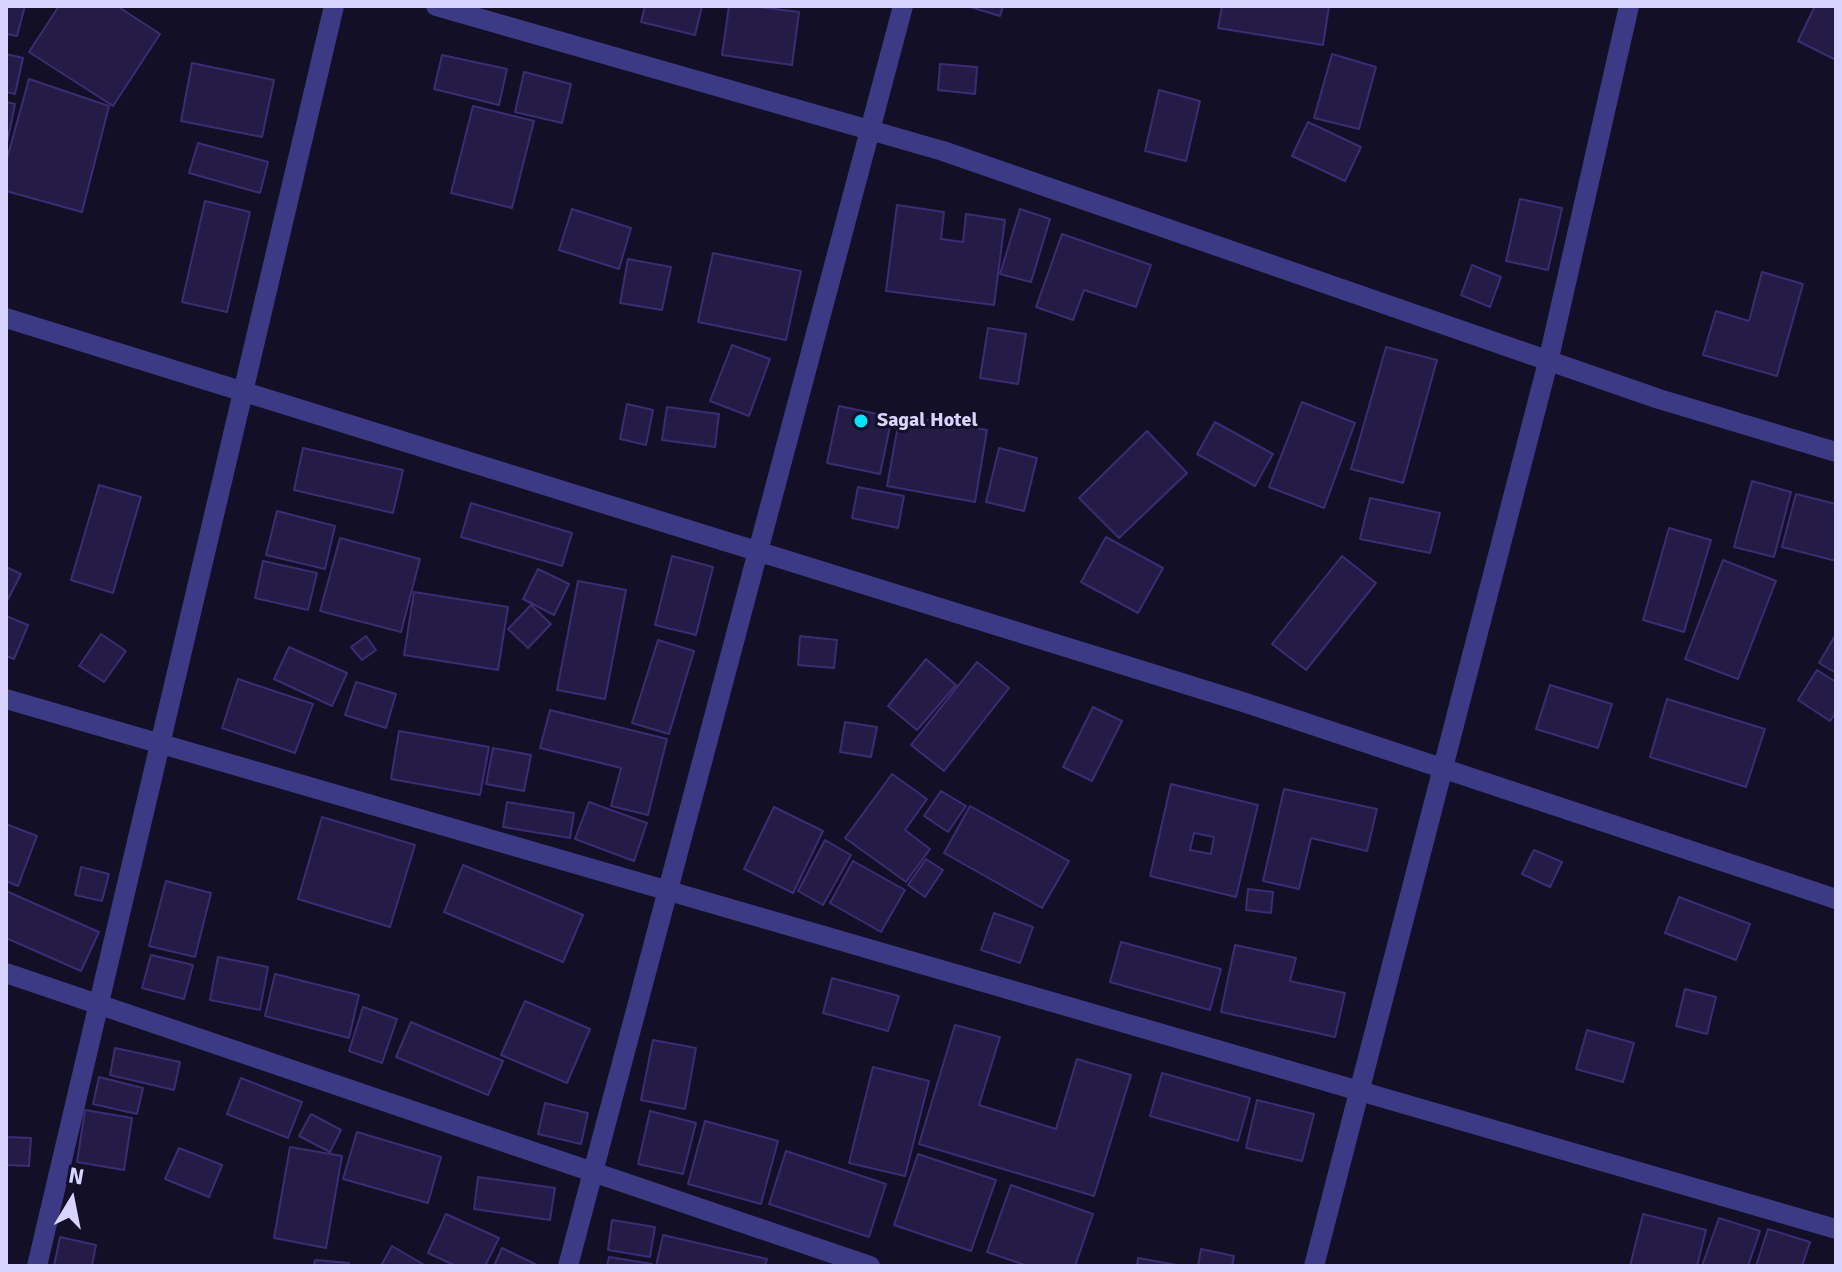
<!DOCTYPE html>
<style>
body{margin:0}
#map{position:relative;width:1842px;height:1272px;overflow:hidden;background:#130f26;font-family:Signika,sans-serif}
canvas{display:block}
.frame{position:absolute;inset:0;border:8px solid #d9d4ff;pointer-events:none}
.north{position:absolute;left:32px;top:1160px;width:80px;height:80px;-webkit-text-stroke:6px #130f26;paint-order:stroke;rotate:10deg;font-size:22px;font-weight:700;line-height:32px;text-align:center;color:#d9d4ff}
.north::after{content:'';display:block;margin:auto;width:28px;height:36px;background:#d9d4ff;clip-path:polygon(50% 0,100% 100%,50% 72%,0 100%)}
</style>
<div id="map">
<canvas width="1842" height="1272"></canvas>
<div class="frame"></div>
<div class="north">N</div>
</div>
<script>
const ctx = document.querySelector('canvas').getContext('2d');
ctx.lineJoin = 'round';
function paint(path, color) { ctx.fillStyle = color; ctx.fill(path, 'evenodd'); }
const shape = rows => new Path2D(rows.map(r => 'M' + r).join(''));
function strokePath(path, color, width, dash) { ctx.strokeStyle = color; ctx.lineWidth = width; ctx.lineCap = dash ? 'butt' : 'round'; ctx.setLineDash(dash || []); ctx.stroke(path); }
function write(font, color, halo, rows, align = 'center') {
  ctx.font = font + ' Signika,sans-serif'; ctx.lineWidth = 6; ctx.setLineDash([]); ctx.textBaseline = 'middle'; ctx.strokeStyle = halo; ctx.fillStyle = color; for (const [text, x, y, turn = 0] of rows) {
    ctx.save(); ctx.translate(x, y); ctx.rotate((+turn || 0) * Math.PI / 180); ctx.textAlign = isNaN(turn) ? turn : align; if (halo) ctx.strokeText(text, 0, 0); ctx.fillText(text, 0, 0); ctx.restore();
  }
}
const building = shape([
 [6,6,25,6,17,36,6,34,6,6],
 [59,6,117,6,160,34,113,106,29,52,59,6],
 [645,6,702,6,695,35,641,22,645,6],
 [729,6,751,6,799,12,792,65,722,55,729,6],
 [967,6,1003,6,1000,16,967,6],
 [1222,6,1329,6,1323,45,1218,28,1222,6],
 [1815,6,1836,6,1836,60,1798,41,1815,6],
 [6,54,23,58,15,94,6,92,6,54],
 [1332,54,1376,67,1359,129,1314,118,1332,54],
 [442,55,507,69,499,105,434,89,442,55],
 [192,63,274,80,262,137,181,121,192,63],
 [940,64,977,67,975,94,938,90,940,64],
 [524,72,571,84,562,123,515,112,524,72],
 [29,79,109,106,82,212,6,191,6,162,29,79],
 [1159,90,1200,101,1186,161,1145,151,1159,90],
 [6,102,15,104,6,148,6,102],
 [473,106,534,121,512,208,451,193,473,106],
 [1308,122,1361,147,1345,181,1292,156,1308,122],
 [198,143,268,162,260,193,189,173,198,143],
 [1520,199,1562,208,1548,270,1506,261,1520,199],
 [205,201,250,212,227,312,182,302,205,201],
 [897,205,944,212,941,239,963,242,966,214,1005,220,994,305,886,291,897,205],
 [572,209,631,228,619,269,559,250,572,209],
 [1020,209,1050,219,1031,282,1000,274,1020,209],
 [1062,234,1151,265,1136,307,1084,290,1073,320,1036,307,1062,234],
 [713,253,801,271,786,340,698,322,713,253],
 [628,259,671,267,662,310,620,303,628,259],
 [1472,265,1501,277,1490,307,1461,295,1472,265],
 [1762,272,1803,284,1777,376,1703,355,1716,311,1749,321,1762,272],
 [988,328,1026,334,1018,384,980,378,988,328],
 [732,345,770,359,749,416,710,401,732,345],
 [1386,347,1437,360,1403,483,1351,469,1386,347],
 [1302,402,1355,423,1324,508,1269,487,1302,402],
 [627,404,653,410,646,445,620,439,627,404],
 [839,406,892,417,880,474,827,463,839,406],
 [667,407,719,414,715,447,662,440,667,407],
 [900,415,987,430,975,502,887,486,900,415],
 [1215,422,1273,454,1255,486,1197,454,1215,422],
 [1147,431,1187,473,1119,538,1079,498,1147,431],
 [303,448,403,470,393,513,294,490,303,448],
 [999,448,1037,458,1024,511,986,502,999,448],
 [1752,481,1791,492,1774,557,1734,547,1752,481],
 [99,485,141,497,113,593,71,580,99,485],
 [858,487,904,496,898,528,852,518,858,487],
 [1796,494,1836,504,1836,561,1782,547,1796,494],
 [1370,498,1440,513,1430,553,1360,539,1370,498],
 [471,503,572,533,562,566,461,537,471,503],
 [277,511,335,526,325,569,266,555,277,511],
 [1669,528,1711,540,1684,632,1643,620,1669,528],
 [1106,537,1163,568,1138,613,1081,582,1106,537],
 [340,538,420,559,401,632,320,611,340,538],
 [672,556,713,567,696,635,655,625,672,556],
 [1342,556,1376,583,1306,670,1272,644,1342,556],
 [1723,560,1776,581,1738,679,1685,659,1723,560],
 [263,561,317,573,308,610,255,598,263,561],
 [6,567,21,574,6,603,6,567],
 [538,569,569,584,554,615,523,599,538,569],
 [578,581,626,590,605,699,557,690,578,581],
 [414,592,508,607,498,670,404,655,414,592],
 [531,605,551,624,528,648,508,629,531,605],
 [6,616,28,625,14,659,6,656,6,616],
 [101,634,126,651,104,682,79,666,101,634],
 [366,636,376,650,362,660,351,647,366,636],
 [800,636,837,640,834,668,798,665,800,636],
 [1835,636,1836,636,1836,673,1819,663,1835,636],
 [658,640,694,651,669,734,632,723,658,640],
 [289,647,347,673,332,706,274,679,289,647],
 [926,659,956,685,917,730,888,706,926,659],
 [977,662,1009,688,944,771,911,745,977,662],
 [1817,670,1836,682,1836,712,1830,721,1798,700,1817,670],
 [238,679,313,704,295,753,222,728,238,679],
 [356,682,396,694,386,728,345,715,356,682],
 [1550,685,1612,704,1598,748,1536,729,1550,685],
 [1667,699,1765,729,1746,787,1650,757,1667,699],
 [1093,707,1122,721,1092,781,1063,767,1093,707],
 [550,710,667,739,648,815,611,806,621,768,540,748,550,710],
 [845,722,877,727,871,757,840,752,845,722],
 [399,731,489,747,480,795,391,779,399,731],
 [493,748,531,755,524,791,486,784,493,748],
 [892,774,927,799,905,830,930,849,906,882,845,838,892,774],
 [1171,784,1258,805,1236,897,1150,876,1171,784],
 [1194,833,1214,837,1211,854,1190,850,1194,833],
 [1284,789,1377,809,1367,851,1311,838,1299,889,1263,881,1284,789],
 [941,791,966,806,948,832,924,816,941,791],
 [507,802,574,813,570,838,503,827,507,802],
 [589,802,647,823,634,861,575,839,589,802],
 [970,806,1069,861,1042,908,944,853,970,806],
 [774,807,823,831,793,893,744,869,774,807],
 [322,817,415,845,390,927,298,899,322,817],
 [6,824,37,836,18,886,6,881,6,824],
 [825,840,851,855,823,905,798,891,825,840],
 [1534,850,1562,862,1550,887,1522,874,1534,850],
 [926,859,943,870,925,897,908,885,926,859],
 [853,861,905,890,881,932,830,903,853,861],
 [463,865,583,915,563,962,444,912,463,865],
 [81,867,109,874,102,901,75,895,81,867],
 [166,881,211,893,195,957,149,946,166,881],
 [1248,889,1273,892,1271,913,1246,910,1248,889],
 [6,891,99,932,81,971,6,938,6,891],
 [1679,897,1750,924,1736,960,1665,933,1679,897],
 [994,913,1033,927,1020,963,981,950,994,913],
 [1121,942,1221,969,1210,1010,1110,982,1121,942],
 [1235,945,1296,958,1290,981,1345,993,1335,1037,1221,1012,1235,945],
 [151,955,193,965,184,999,142,988,151,955],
 [218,957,268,967,260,1010,210,1000,218,957],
 [275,974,359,995,349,1038,265,1016,275,974],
 [832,978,899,996,888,1031,823,1013,832,978],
 [1685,989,1716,997,1707,1034,1676,1026,1685,989],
 [525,1001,590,1029,567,1083,501,1055,525,1001],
 [363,1007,397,1019,382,1063,349,1051,363,1007],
 [411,1022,503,1061,488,1095,396,1057,411,1022],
 [955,1025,1000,1037,979,1105,1056,1129,1077,1059,1131,1075,1094,1196,919,1144,955,1025],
 [1587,1030,1634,1043,1623,1082,1576,1069,1587,1030],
 [653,1040,696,1048,685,1109,641,1100,653,1040],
 [115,1048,180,1062,174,1090,110,1075,115,1048],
 [873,1067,929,1081,905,1176,849,1163,873,1067],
 [1162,1073,1250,1098,1238,1141,1150,1116,1162,1073],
 [99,1077,143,1088,137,1114,93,1104,99,1077],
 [241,1078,302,1102,288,1138,227,1114,241,1078],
 [1257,1100,1314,1114,1302,1161,1246,1148,1257,1100],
 [545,1103,588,1113,581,1144,538,1134,545,1103],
 [85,1110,132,1118,124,1170,77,1162,85,1110],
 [650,1111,696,1123,683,1174,638,1164,650,1111],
 [311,1114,341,1130,330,1152,299,1136,311,1114],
 [705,1121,778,1141,761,1204,688,1184,705,1121],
 [357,1132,441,1157,428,1203,343,1179,357,1132],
 [6,1137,31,1138,29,1166,6,1165,6,1137],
 [290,1147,342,1156,326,1248,274,1238,290,1147],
 [179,1148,222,1165,209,1197,165,1179,179,1148],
 [786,1151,886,1184,869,1237,769,1204,786,1151],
 [918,1154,996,1180,971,1251,894,1225,918,1154],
 [478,1177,555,1188,550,1220,474,1209,478,1177],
 [1011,1185,1093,1214,1075,1266,1028,1266,987,1252,1011,1185],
 [446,1214,499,1238,485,1266,456,1266,428,1253,446,1214],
 [1643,1214,1706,1230,1697,1266,1630,1266,1643,1214],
 [1719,1218,1760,1231,1748,1266,1702,1266,1719,1218],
 [612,1220,655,1227,650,1257,608,1250,612,1220],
 [1768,1229,1810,1242,1802,1266,1756,1266,1768,1229],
 [663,1235,767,1259,765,1266,656,1266,663,1235],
 [60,1237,96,1245,92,1266,54,1266,60,1237],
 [392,1246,426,1266,381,1266,392,1246],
 [502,1248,539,1266,494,1266,502,1248],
 [1201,1249,1234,1256,1232,1266,1198,1266,1201,1249],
 [609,1257,652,1264,651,1266,607,1266,609,1257],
 [1138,1258,1182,1266,1137,1266,1138,1258],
 [315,1260,349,1263,348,1266,314,1266,315,1260]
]);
const minor = shape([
 [436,6,943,151,1659,399,1836,452],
 [6,318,1243,702,1836,899],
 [6,699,1836,1229],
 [6,973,870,1266],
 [37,1266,334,6],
 [568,1266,903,6],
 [1314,1266,1548,362,1629,6]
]);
const markers = [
 [861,421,8,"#00e5ff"]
];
const poiNames = [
 ["Sagal Hotel",877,421]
];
paint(building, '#241b47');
strokePath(building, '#3b2d73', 2);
strokePath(minor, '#3d3a85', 20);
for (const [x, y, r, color] of markers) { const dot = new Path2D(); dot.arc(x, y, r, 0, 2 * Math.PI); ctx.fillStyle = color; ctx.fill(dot); strokePath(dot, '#130f26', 3); }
write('bold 20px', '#d9d4ff', '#130f26', poiNames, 'left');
</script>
